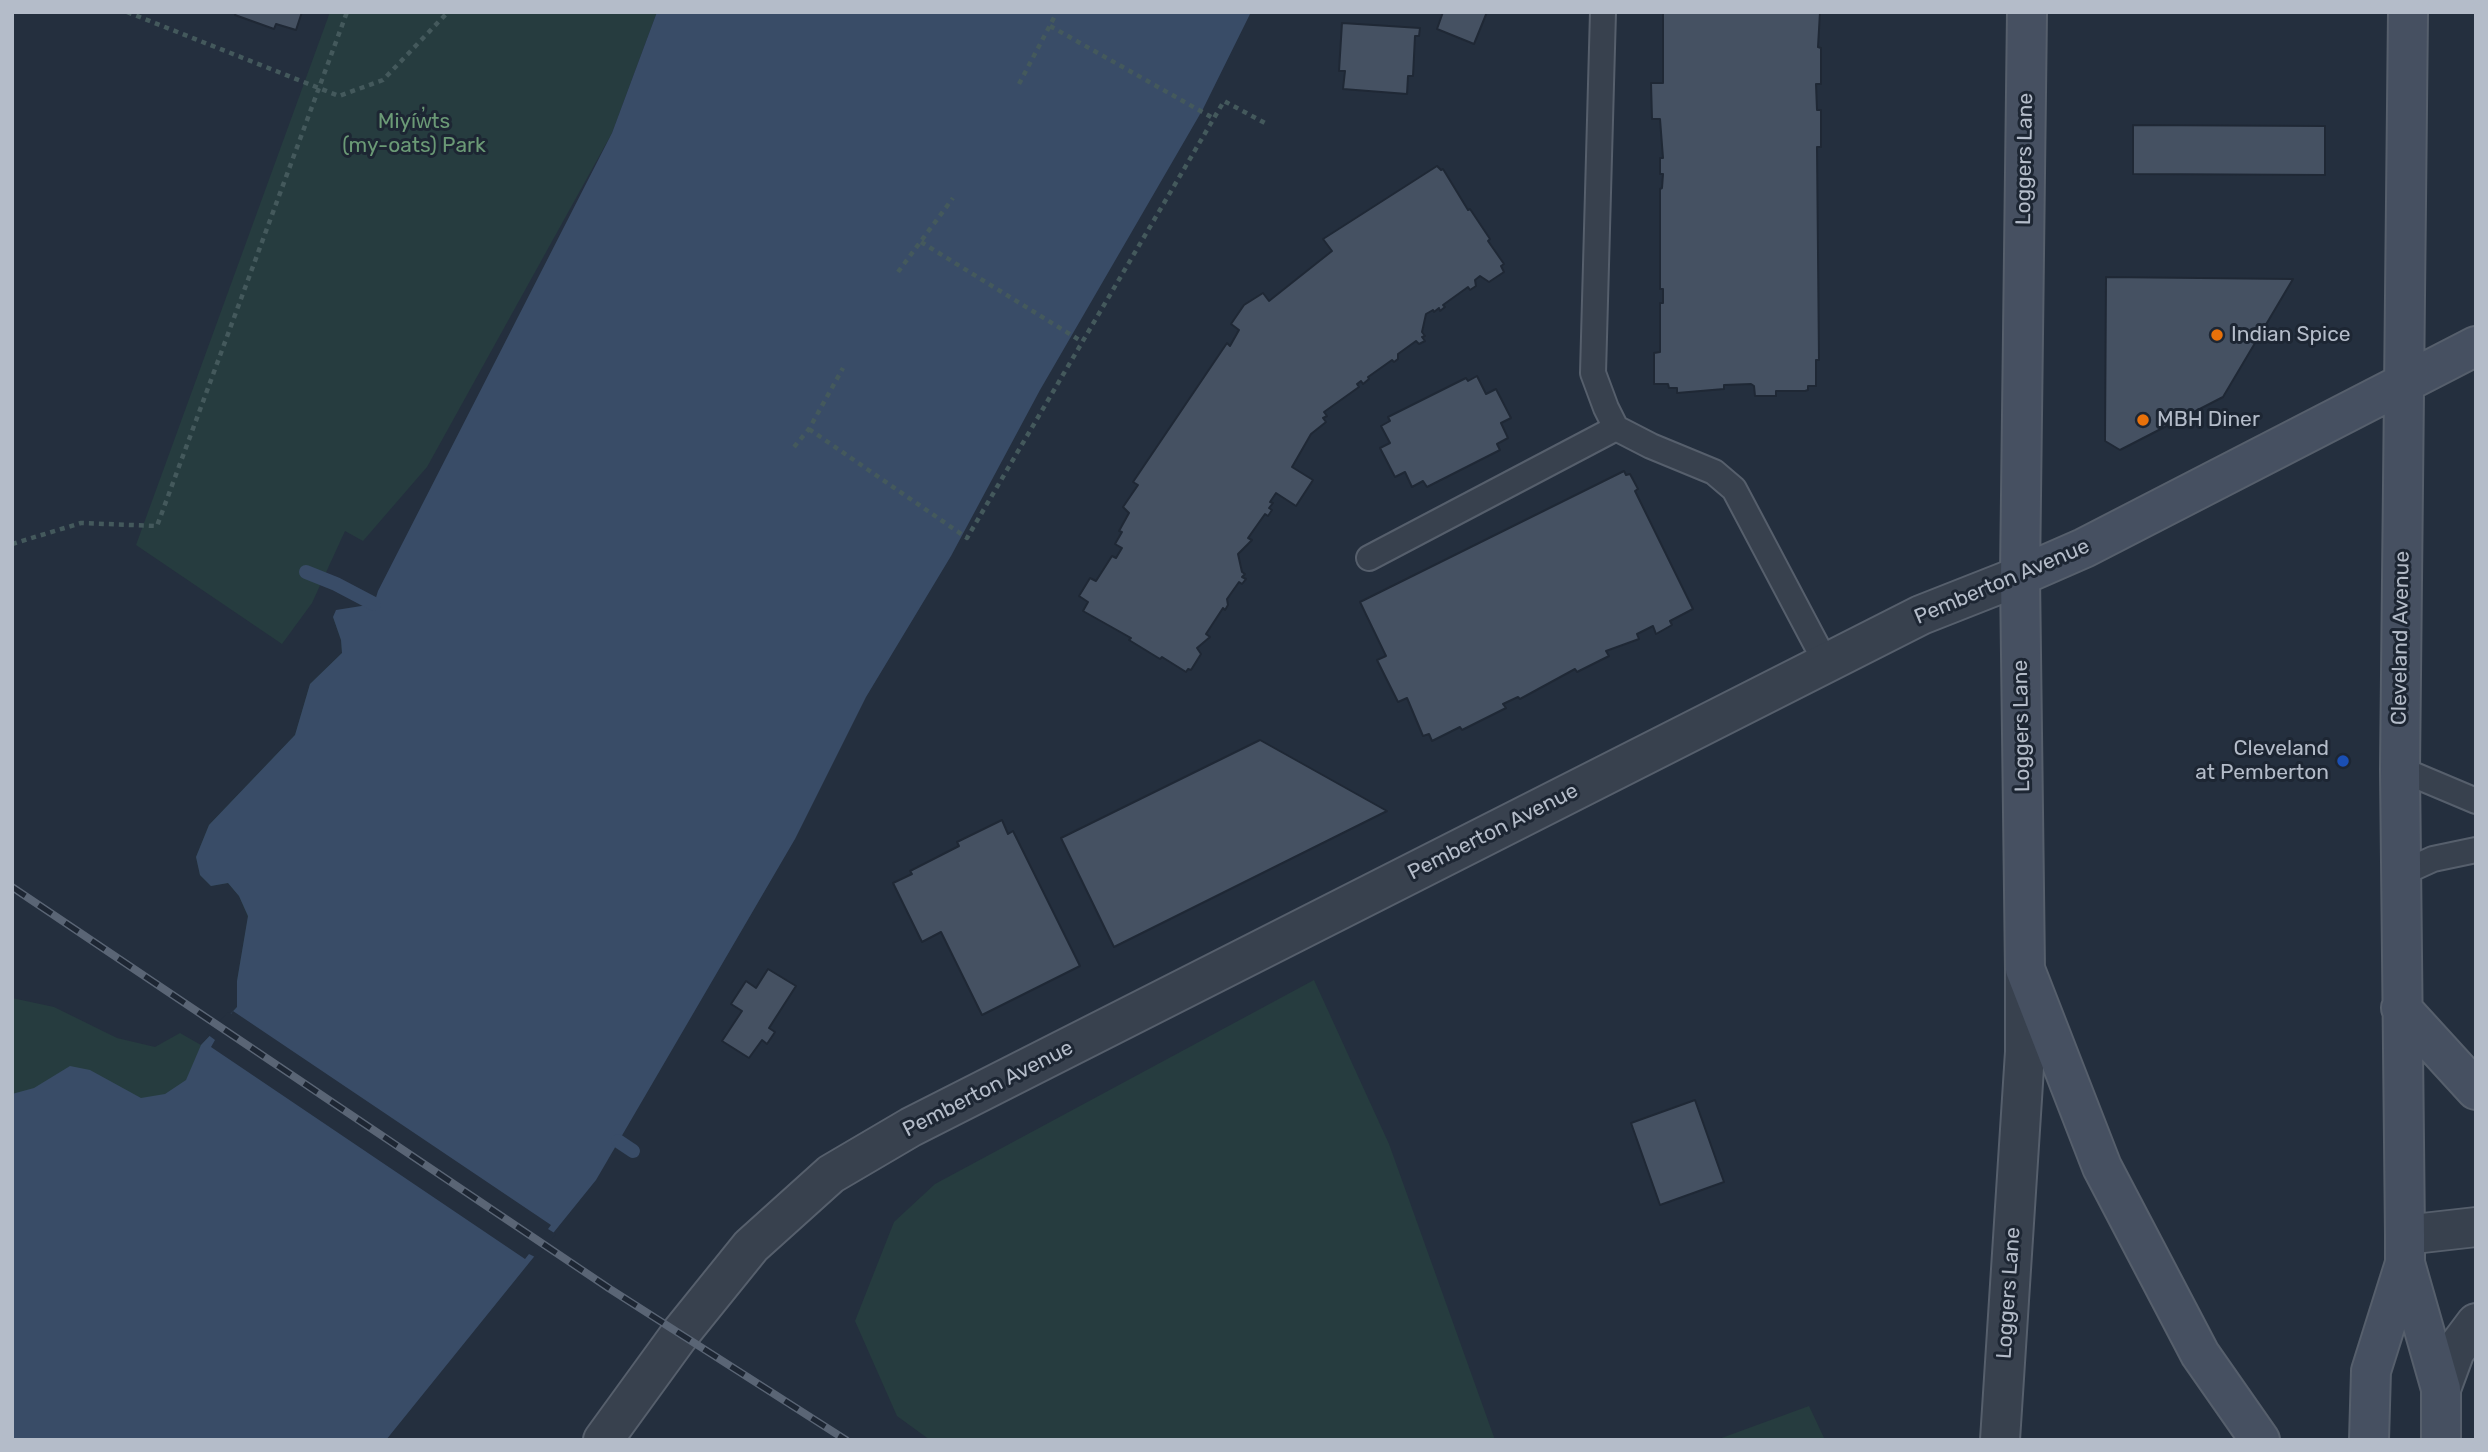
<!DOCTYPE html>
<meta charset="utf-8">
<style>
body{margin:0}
#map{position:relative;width:2488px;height:1452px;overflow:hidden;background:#242f3e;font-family:Rubik,sans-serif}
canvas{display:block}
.frame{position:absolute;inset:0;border:14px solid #b4bcc9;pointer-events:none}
</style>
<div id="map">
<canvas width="2488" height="1452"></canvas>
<div class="frame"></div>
</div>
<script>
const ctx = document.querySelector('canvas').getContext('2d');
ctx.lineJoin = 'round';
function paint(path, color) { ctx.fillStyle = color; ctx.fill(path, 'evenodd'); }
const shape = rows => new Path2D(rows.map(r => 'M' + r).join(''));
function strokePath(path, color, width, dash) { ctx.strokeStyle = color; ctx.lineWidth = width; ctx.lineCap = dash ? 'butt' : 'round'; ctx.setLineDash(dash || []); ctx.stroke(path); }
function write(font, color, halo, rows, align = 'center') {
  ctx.font = font + ' Rubik,sans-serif'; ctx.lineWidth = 6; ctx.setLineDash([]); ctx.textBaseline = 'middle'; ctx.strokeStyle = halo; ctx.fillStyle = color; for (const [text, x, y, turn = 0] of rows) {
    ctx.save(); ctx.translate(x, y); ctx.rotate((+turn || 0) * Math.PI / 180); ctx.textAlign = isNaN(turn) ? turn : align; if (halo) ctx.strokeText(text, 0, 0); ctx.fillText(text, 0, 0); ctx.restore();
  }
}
const green = shape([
 [330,12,657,12,612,133,427,467,363,541,345,531,312,603,282,644,136,545],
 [333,617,352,623,303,924,12,1322,12,998,54,1007,117,1038,155,1047,180,1033,201,1045,237,1007,237,981,248,917,239,896,228,883,211,886,200,875,196,857,209,825,295,735,310,684,342,653,341,640],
 [1314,980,1389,1144,1495,1440,930,1440,897,1416,855,1321,894,1222,935,1184],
 [1809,1406,1825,1440,1716,1440]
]);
const water = shape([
 [657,12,1251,12,1203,109,1040,390,951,556,866,697,795,839,596,1180,386,1440,12,1440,12,1094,34,1088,70,1066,90,1070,141,1098,165,1094,186,1080,201,1045,237,1007,237,981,248,916,239,896,228,883,211,886,200,875,196,857,209,825,295,735,310,684,342,653,341,640,333,617,336,610,374,604,378,591,612,133]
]);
const pier = shape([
 [233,1011,551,1225,548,1229,556,1234,537,1258,529,1254,525,1259,211,1047,215,1040,207,1034,228,1012,231,1014]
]);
const stream = shape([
 [306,572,336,584,374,604],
 [618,1141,633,1151]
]);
const building = shape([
 [236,12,302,12,296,30,276,24,274,29,235,15,236,12],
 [1443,12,1487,12,1474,44,1437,29,1443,12],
 [1663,12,1820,12,1818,47,1821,48,1821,84,1816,84,1817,110,1821,110,1821,147,1817,147,1819,360,1816,360,1816,386,1808,386,1808,390,1805,391,1776,391,1776,396,1755,396,1754,386,1751,384,1724,385,1724,389,1677,393,1677,388,1669,388,1668,384,1654,384,1654,353,1660,352,1660,303,1663,303,1663,289,1660,289,1660,189,1662,188,1663,174,1660,174,1660,158,1663,158,1660,119,1652,119,1651,83,1663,83,1663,12],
 [1342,23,1420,28,1419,36,1415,36,1413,76,1408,76,1407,94,1343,89,1345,71,1339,71,1342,23],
 [2133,125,2325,126,2325,175,2133,174,2133,125],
 [1437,166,1441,170,1443,169,1468,210,1470,209,1490,239,1488,241,1504,264,1501,266,1504,272,1489,282,1480,276,1475,280,1476,286,1470,290,1468,287,1443,305,1445,307,1440,311,1439,308,1434,312,1433,310,1426,314,1422,332,1425,336,1422,337,1425,341,1419,344,1416,341,1398,354,1398,359,1394,362,1392,360,1368,377,1369,379,1363,384,1361,381,1357,384,1359,387,1324,412,1327,416,1323,418,1326,422,1311,434,1292,467,1313,480,1296,506,1276,493,1270,502,1273,503,1269,508,1272,510,1268,516,1265,514,1248,538,1252,540,1238,554,1242,572,1245,574,1242,577,1246,579,1242,584,1239,582,1227,599,1228,605,1225,610,1223,608,1206,634,1210,637,1197,648,1201,654,1191,670,1188,669,1186,672,1162,657,1160,659,1129,640,1131,638,1083,611,1088,602,1079,596,1090,578,1096,581,1112,556,1116,558,1122,548,1115,544,1122,532,1119,531,1129,513,1123,507,1138,485,1133,482,1227,343,1230,346,1239,330,1231,324,1244,305,1263,293,1269,301,1332,251,1323,239,1437,166],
 [2106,277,2293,279,2223,397,2120,450,2105,441,2106,277],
 [1477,376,1486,394,1496,389,1511,418,1501,423,1508,438,1497,444,1500,450,1427,487,1423,481,1412,487,1405,472,1395,477,1380,448,1390,443,1381,426,1390,421,1388,417,1466,378,1468,381,1477,376],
 [1624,471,1626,475,1630,474,1638,489,1635,491,1693,609,1670,621,1672,625,1656,634,1653,626,1637,634,1639,639,1606,651,1609,656,1577,672,1575,669,1520,699,1518,697,1503,704,1506,708,1462,730,1460,727,1432,741,1429,734,1423,736,1407,698,1398,702,1377,660,1386,656,1360,602,1624,471],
 [1260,740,1387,811,1114,947,1061,838,1260,740],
 [1002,820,1008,834,1013,831,1080,966,982,1015,941,932,922,942,893,883,912,874,910,871,959,846,957,842,1002,820],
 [768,969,796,986,769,1028,775,1032,767,1044,762,1040,749,1058,722,1041,742,1011,731,1004,746,981,756,988,768,969],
 [1695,1100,1724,1182,1660,1205,1631,1123,1695,1100]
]);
const path = shape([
 [127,12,339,96,383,80,448,12],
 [1050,26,1213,118],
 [1019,84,1057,12],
 [921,242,1081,341],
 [898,272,953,198],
 [809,429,967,538,1224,101,1265,123],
 [794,447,809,429,843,368],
 [12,544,81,523,157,526,347,12]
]);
const lane = shape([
 [1603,12,1593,373,1606,408,1616,428,1651,446,1714,472,1734,489,1826,663],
 [1369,558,1616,428],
 [2400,769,2476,801],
 [2400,874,2433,859,2476,850]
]);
const street = shape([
 [2405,1235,2476,1227],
 [2441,1389,2455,1351,2476,1323],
 [603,1440,680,1334,751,1246,831,1174,911,1127,1921,615,2020,576],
 [2000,1440,2025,1052,2025,971]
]);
const secondary = shape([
 [2027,12,2020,576,2025,969,2102,1167,2200,1354,2260,1440],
 [2408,12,2400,769,2405,1235,2405,1263,2441,1389,2441,1440],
 [2020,576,2084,548,2476,346],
 [2401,1008,2476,1090],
 [2369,1440,2371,1371,2405,1263]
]);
const rail = shape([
 [12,887,610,1289,846,1440]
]);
const markers = [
 [2217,335,7,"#e8710a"],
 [2143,420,7,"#e8710a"],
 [2343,761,7,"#1a4fb4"]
];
const parkNames = [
 ["Miyíw̓ts",414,122],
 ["(my-oats) Park",414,146]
];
const streetNames = [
 ["Loggers Lane",2025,159,-89],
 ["Pemberton Avenue",2002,582,-23],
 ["Cleveland Avenue",2401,638,-89],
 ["Loggers Lane",2022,726,-91],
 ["Pemberton Avenue",1493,832,-27],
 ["Pemberton Avenue",988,1089,-27],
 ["Loggers Lane",2009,1293,-86]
];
const poiNames = [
 ["Indian Spice",2231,335],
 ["MBH Diner",2157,420],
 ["Cleveland",2329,749,"right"],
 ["at Pemberton",2329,773,"right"]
];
paint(green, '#263c3f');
paint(water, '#394c67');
paint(pier, '#242f3e');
strokePath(stream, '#394c67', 14);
paint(building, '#455162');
strokePath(building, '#1f2835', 2);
strokePath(lane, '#565f6c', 28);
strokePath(street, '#565f6c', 42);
strokePath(secondary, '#565f6c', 42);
strokePath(path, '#44595c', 4.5, [5, 5]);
strokePath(lane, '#38414e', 24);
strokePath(street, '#38414e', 38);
strokePath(secondary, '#465061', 38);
strokePath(rail, '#5a6575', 8);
strokePath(rail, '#1d2633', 5, [16]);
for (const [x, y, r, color] of markers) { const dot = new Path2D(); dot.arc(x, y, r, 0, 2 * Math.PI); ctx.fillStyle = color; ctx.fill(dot); strokePath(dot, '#1d2633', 2.5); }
write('21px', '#6b9a76', '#1d2633', parkNames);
write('21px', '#b4bcc9', '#1d2633', streetNames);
write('21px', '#b4bcc9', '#1d2633', poiNames, 'left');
</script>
